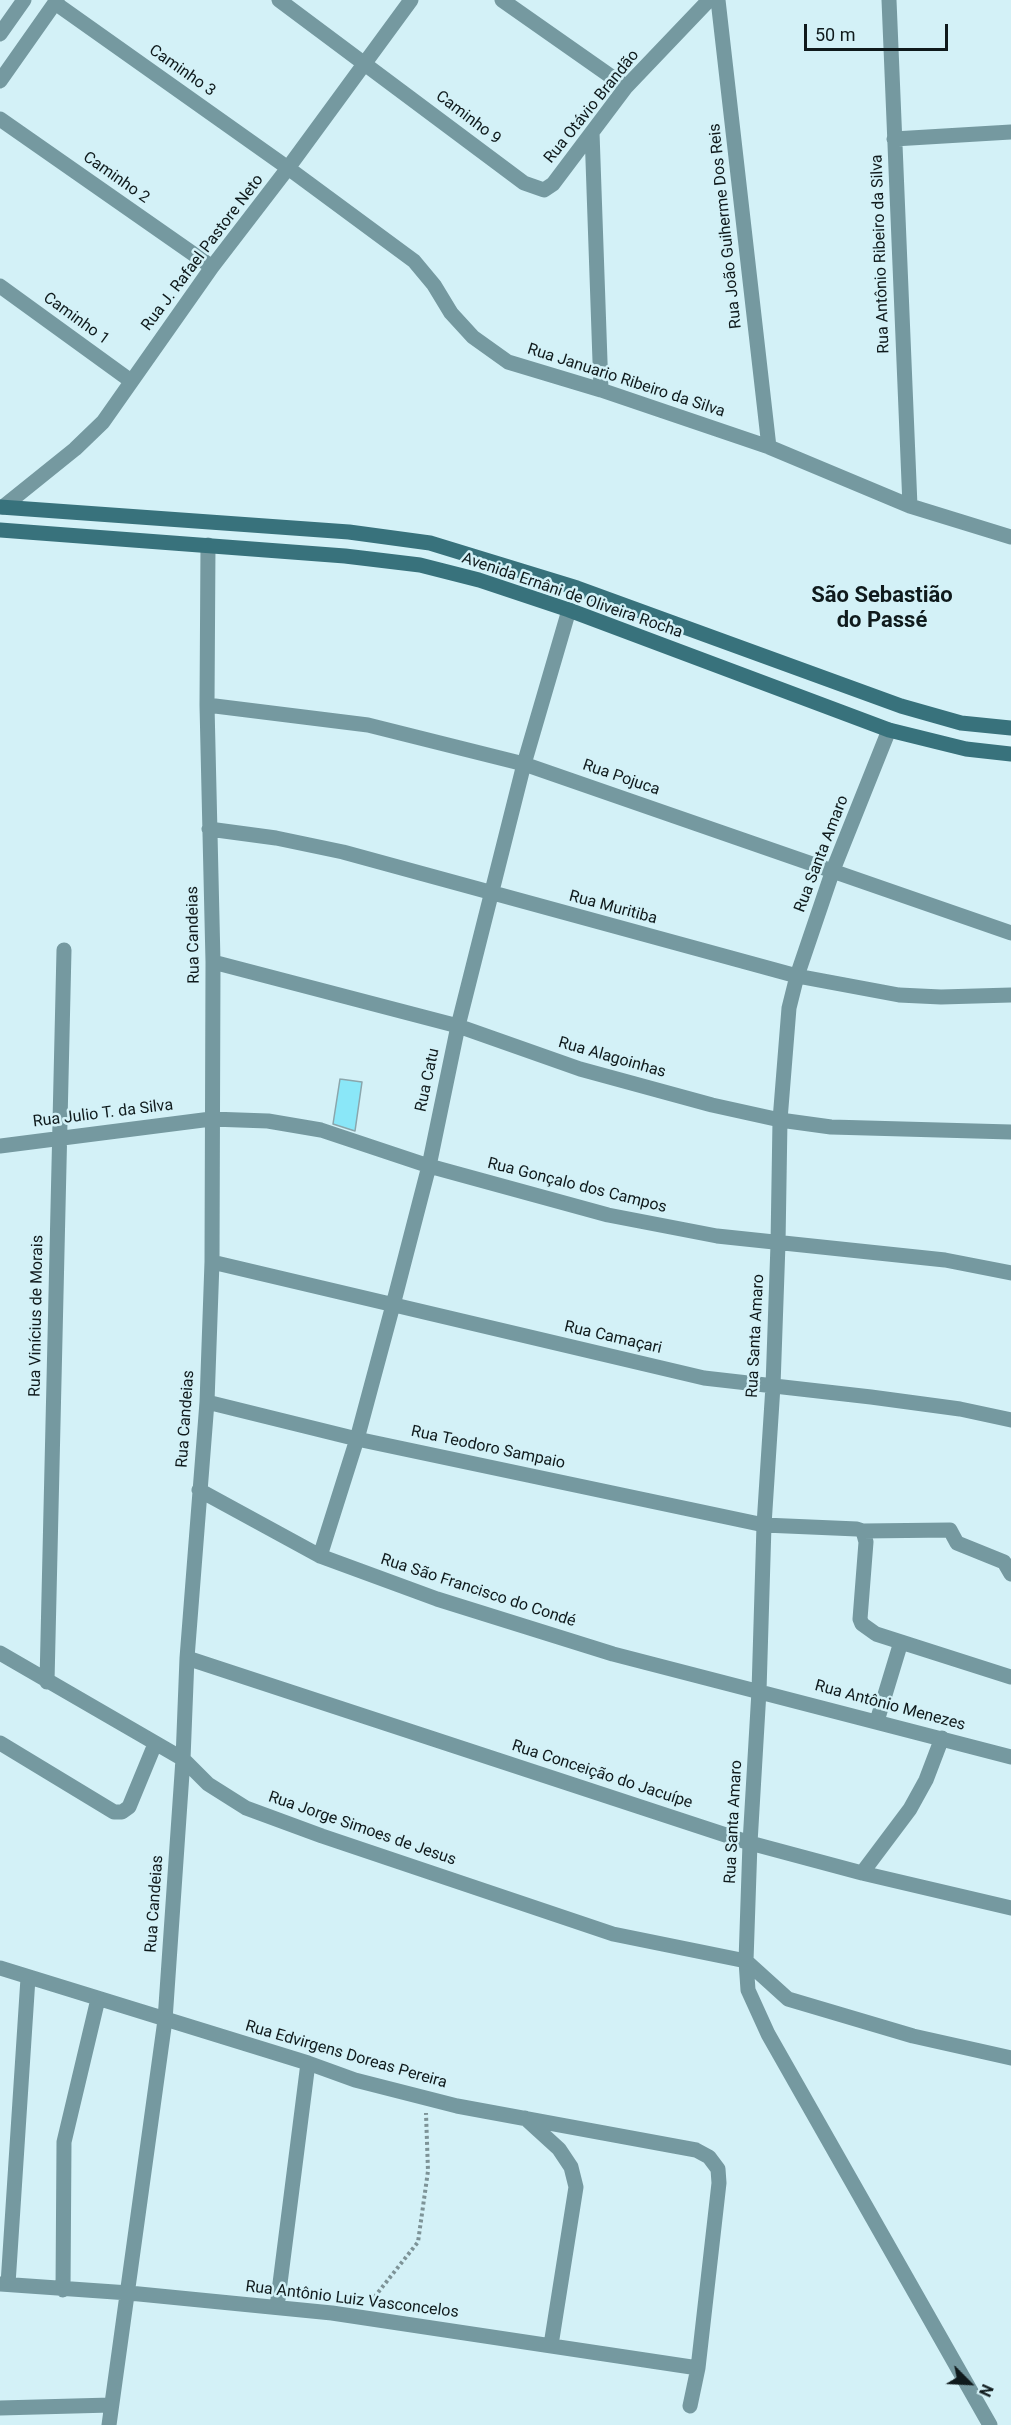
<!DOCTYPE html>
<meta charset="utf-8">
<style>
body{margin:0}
#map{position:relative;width:1011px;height:2425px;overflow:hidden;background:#d3f1f7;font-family:Roboto,sans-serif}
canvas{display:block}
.north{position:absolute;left:939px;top:2353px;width:60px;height:60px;-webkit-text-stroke:4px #d3f1f7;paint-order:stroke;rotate:114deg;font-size:16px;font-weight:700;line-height:24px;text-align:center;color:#0f1a1c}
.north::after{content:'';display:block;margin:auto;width:21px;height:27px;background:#0f1a1c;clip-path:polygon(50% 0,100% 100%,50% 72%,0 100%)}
.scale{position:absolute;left:804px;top:24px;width:144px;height:27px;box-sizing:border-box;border:3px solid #0f1a1c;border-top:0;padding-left:8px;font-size:18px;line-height:21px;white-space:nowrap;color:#0f1a1c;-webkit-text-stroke:4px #d3f1f7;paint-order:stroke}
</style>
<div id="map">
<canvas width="1011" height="2425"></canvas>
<div class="north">N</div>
<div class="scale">50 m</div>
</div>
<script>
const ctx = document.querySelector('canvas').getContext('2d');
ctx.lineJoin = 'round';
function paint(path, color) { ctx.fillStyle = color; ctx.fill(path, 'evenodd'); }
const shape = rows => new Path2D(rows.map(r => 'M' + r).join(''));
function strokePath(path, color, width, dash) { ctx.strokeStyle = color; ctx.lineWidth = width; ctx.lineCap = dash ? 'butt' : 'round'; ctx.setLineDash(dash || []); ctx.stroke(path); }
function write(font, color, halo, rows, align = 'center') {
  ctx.font = font + ' Roboto,sans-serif'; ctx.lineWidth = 5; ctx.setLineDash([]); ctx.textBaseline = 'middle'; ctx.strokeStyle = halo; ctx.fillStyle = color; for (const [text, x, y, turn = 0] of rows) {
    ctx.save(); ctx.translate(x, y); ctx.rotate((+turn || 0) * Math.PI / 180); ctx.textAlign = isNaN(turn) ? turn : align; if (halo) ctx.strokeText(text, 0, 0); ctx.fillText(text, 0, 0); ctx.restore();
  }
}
const building = shape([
 [340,1079,362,1082,355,1131,333,1124,340,1079]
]);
const path = shape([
 [373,2303,376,2295,418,2242,428,2171,426,2113]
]);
const minor = shape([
 [279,0,524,183,544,190,553,184,626,87,709,0],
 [502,0,626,87],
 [718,0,769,447],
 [889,0,910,506],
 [55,3,288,168,414,261,434,285,451,313,473,337,508,362,601,390,769,447,910,506,1011,537],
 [0,119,212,267],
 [592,132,601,390],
 [894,139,1011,132],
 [0,286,131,381],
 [3,507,75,449,103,422,212,267,288,168,411,0],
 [207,705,368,725,524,764,1011,933],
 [889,730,833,870,797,976,789,1008,780,1120,778,1244,773,1386,764,1525,759,1691,750,1843,746,1961,748,1990,768,2034,990,2425],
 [209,829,276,838,343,852,797,976,899,995,941,997,1011,995],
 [213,962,458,1026,580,1069,712,1105,780,1120,831,1127,1011,1132],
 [0,1146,211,1119,268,1121,321,1130,429,1166,608,1215,717,1236,945,1260,1011,1273],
 [212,1262,704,1378,871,1397,960,1409,1011,1420],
 [207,1402,357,1439,764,1525,857,1529,863,1531,950,1530,957,1543,1004,1562,1011,1574],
 [199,1490,320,1556,437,1599,613,1654,1011,1757],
 [863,1531,866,1542,860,1619,862,1624,876,1634,1011,1677],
 [320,1556,357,1439,393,1305,429,1166,458,1026,524,764,569,610],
 [0,1653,183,1759,208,1784,246,1808,322,1836,613,1934,746,1961],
 [187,1658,750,1843,862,1873,1011,1908],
 [47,1682,64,950],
 [877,1721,901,1642],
 [0,1743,114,1812,122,1812,129,1807,155,1744],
 [862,1873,910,1809,926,1780,942,1738],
 [746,1961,788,1999,913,2036,1011,2058],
 [0,1968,308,2063,355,2080,457,2106,696,2150,709,2157,718,2169,719,2183,698,2368,690,2406],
 [525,2118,559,2149,571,2167,576,2187,551,2345],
 [0,2284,129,2293,332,2313,698,2368],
 [8,2284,28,1978],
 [63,2290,64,2142,98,1999],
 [277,2307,308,2063],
 [0,2408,111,2405],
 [109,2425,165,2020,183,1759,187,1658,207,1402,212,1262,213,962,207,705,208,545]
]);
const tertiary = shape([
 [0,34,24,0],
 [0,81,57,0]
]);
const secondary = shape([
 [0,507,349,532,430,543,577,588,901,706,961,723,1011,728],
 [0,530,345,556,420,565,479,580,569,610,889,730,966,749,1011,754]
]);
const streetNames = [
 ["Caminho 3",182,71,35],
 ["Rua Otávio Brandão",592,107,-51],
 ["Caminho 9",468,118,37],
 ["Caminho 2",116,178,35],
 ["Rua João Guiherme Dos Reis",726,226,-96],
 ["Rua J. Rafael Pastore Neto",203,253,-53],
 ["Rua Antônio Ribeiro da Silva",881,254,-92],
 ["Caminho 1",76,319,36],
 ["Rua Januario Ribeiro da Silva",626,381,18],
 ["Avenida Ernâni de Oliveira Rocha",572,596,19],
 ["Rua Pojuca",621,778,19],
 ["Rua Santa Amaro",822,854,-69],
 ["Rua Muritiba",613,908,15],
 ["Rua Candeias",194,935,-91],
 ["Rua Alagoinhas",612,1058,16],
 ["Rua Catu",428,1080,-78],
 ["Rua Julio T. da Silva",103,1114,-7],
 ["Rua Gonçalo dos Campos",577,1186,14],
 ["Rua Vinícius de Morais",37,1316,-89],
 ["Rua Santa Amaro",756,1336,-87],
 ["Rua Camaçari",613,1338,13],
 ["Rua Candeias",186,1419,-86],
 ["Rua Teodoro Sampaio",488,1448,12],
 ["Rua São Francisco do Condé",478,1591,18],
 ["Rua Antônio Menezes",890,1706,15],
 ["Rua Conceição do Jacuípe",602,1775,18],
 ["Rua Santa Amaro",734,1822,-87],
 ["Rua Jorge Simoes de Jesus",362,1829,19],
 ["Rua Candeias",155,1904,-86],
 ["Rua Edvirgens Doreas Pereira",346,2055,16],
 ["Rua Antônio Luiz Vasconcelos",352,2300,7]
];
const districtNames = [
 ["São Sebastião",882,596],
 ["do Passé",882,621]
];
paint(building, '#8ae7f8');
strokePath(building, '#8aa6ac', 1.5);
strokePath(path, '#7d9397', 4, [3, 3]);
strokePath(minor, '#7599a0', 15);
strokePath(tertiary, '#7599a0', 15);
strokePath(secondary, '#38727c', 15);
write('16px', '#0f1a1c', '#d3f1f7', streetNames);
write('bold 22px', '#0f1a1c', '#d3f1f7', districtNames);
</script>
